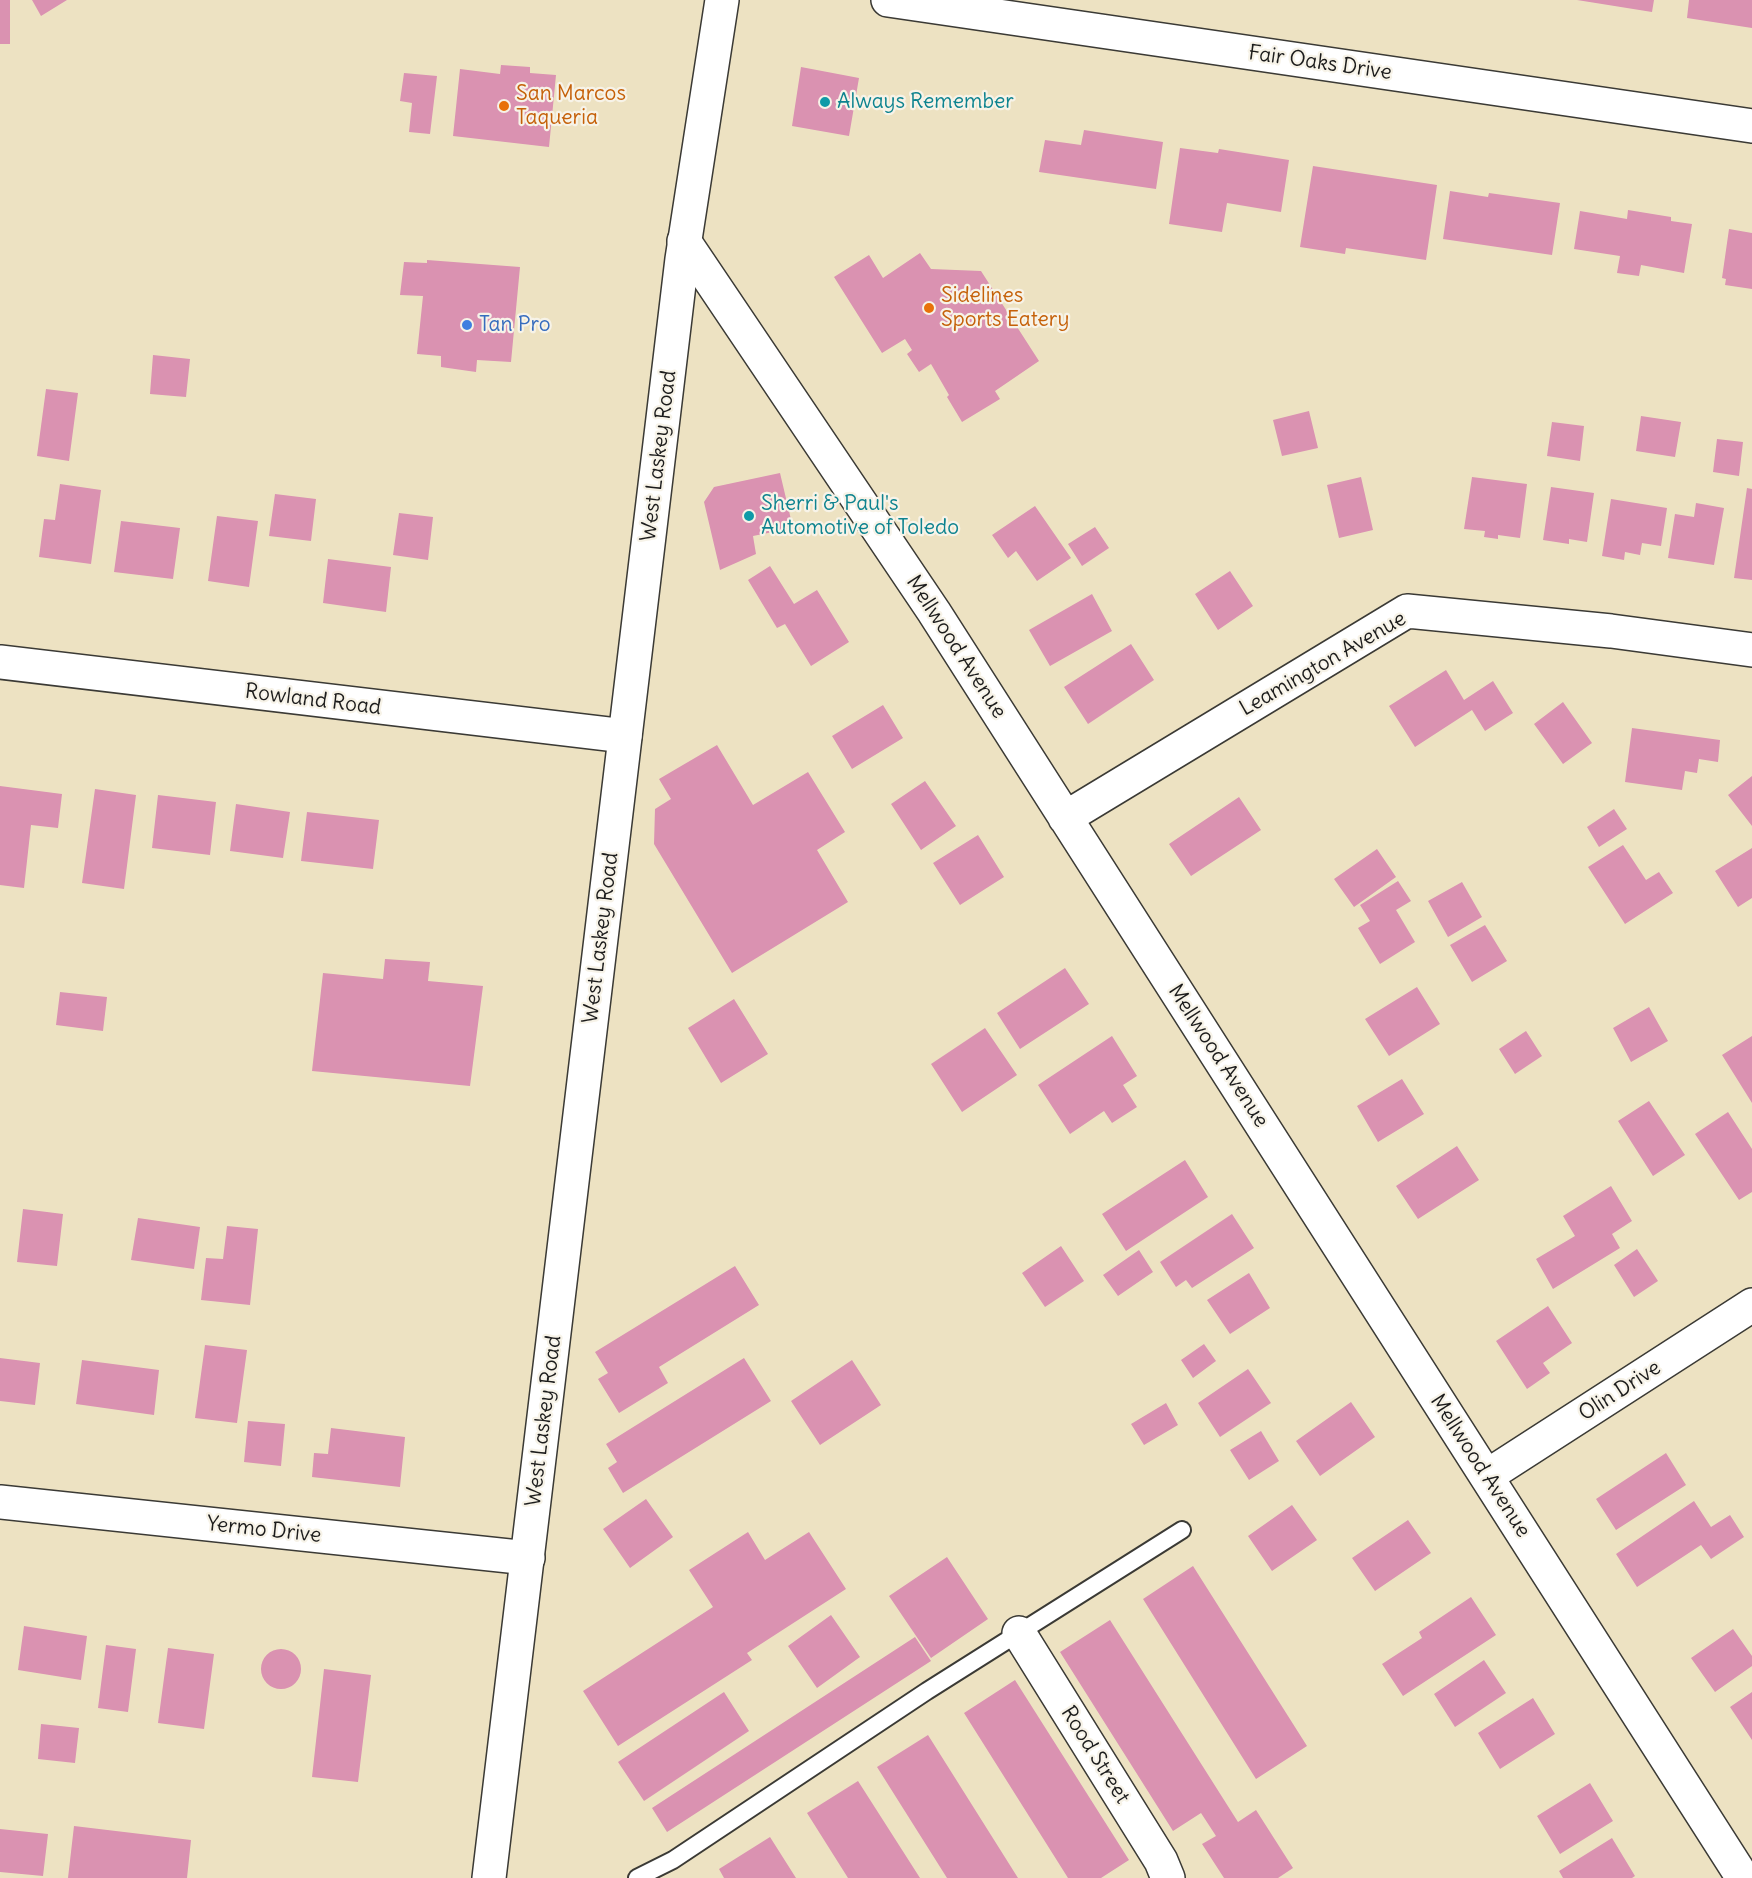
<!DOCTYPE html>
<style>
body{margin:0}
canvas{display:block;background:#ede2c2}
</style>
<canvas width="1752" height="1878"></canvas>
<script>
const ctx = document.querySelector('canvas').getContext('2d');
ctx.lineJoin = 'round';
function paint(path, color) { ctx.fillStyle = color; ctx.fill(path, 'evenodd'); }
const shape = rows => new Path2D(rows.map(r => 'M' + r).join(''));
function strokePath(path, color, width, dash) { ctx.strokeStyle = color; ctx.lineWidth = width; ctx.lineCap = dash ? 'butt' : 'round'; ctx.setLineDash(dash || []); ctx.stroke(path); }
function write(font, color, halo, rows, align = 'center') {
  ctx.font = font + ' Delius,sans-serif'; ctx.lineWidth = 4.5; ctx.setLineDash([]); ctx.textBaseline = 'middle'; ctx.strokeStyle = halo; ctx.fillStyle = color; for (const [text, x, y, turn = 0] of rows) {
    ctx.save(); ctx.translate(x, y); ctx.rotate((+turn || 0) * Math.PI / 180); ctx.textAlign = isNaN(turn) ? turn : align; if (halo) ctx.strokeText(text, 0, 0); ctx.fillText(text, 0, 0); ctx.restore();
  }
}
const building = shape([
 [0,0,10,0,10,44,0,44],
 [32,0,67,0,41,16],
 [1577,0,1654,0,1652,12],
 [1689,0,1752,0,1752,28,1687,18],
 [501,65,530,67,530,73,556,75,549,147,453,136,460,69,500,74],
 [801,67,859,78,849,136,792,126],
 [404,73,437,76,430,134,409,132,412,103,400,101],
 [1084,130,1163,142,1156,189,1039,172,1045,140,1081,145],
 [1180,148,1218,153,1219,149,1289,160,1281,212,1227,203,1222,232,1169,224],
 [1313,166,1437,185,1426,260,1346,248,1345,254,1300,247],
 [1450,191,1488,197,1489,193,1560,203,1552,255,1443,239],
 [1628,210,1671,217,1671,221,1692,224,1684,273,1641,265,1639,276,1617,273,1620,256,1574,249,1580,211,1627,219],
 [1729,229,1752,233,1752,289,1725,285,1726,279,1722,278],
 [920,253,931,269,981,271,1039,361,995,391,1000,399,962,422,947,397,949,395,931,364,919,372,907,354,912,350,905,339,882,353,834,277,869,255,883,278],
 [427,260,520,267,511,362,477,360,476,372,441,367,441,356,417,354,423,296,400,295,404,262,427,263],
 [153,355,190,359,186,397,150,394],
 [46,389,78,393,69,461,37,456],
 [1309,411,1318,448,1282,456,1273,420],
 [1641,416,1681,422,1675,457,1636,451],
 [1552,422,1584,426,1580,461,1547,456],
 [1717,439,1743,442,1739,476,1713,472],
 [780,473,793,528,753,536,756,554,720,570,704,502,714,487],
 [1361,477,1373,530,1339,538,1327,485],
 [1472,477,1527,484,1520,538,1498,535,1498,539,1484,537,1485,531,1464,529],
 [60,484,101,490,91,564,39,557,44,519,55,520],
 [1551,487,1594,493,1587,542,1569,539,1569,544,1543,540],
 [1747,488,1752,489,1752,580,1734,578],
 [275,494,316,499,311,541,269,536],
 [1611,499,1667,508,1661,546,1642,543,1640,555,1625,552,1624,560,1602,556],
 [1696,503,1724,508,1714,565,1668,558,1675,514,1694,517],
 [1035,506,1071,558,1037,581,1016,551,1008,558,992,535],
 [399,513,433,517,428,560,393,555],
 [217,516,258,521,249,587,208,581],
 [121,521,180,528,173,579,114,572],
 [1095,527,1109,548,1082,566,1068,544],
 [328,559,391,567,386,612,323,603],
 [770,566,794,604,817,590,849,642,811,666,785,624,777,628,748,580],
 [1230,571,1253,606,1218,630,1195,594],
 [1092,594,1112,631,1050,666,1029,630],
 [1131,644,1154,680,1088,724,1064,687],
 [1446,670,1464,700,1493,681,1513,713,1485,731,1472,710,1415,747,1389,706],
 [1563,702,1592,743,1563,764,1534,724],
 [883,705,903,738,852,769,832,736],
 [1632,728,1720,740,1718,762,1699,759,1697,773,1685,771,1682,790,1625,782],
 [717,745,753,805,808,772,845,832,817,850,848,902,732,973,654,844,655,809,671,799,659,779],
 [1752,776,1752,826,1728,795],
 [925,781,956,826,921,850,891,804],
 [0,786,62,794,58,828,31,825,24,888,0,885],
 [95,789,136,795,124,889,82,883],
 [158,795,216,802,210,855,152,848],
 [1239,797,1261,830,1191,876,1169,844],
 [236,804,290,812,283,858,230,851],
 [1614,809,1627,829,1599,847,1587,827],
 [307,812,379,820,373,869,301,861],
 [978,835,1004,877,960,905,933,863],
 [1623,845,1646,880,1659,872,1673,893,1625,924,1588,867],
 [1752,848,1752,898,1738,907,1715,871],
 [1377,849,1396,877,1354,907,1334,879],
 [1398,881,1411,901,1396,910,1415,942,1380,964,1358,928,1370,921,1360,905],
 [1462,882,1482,917,1448,937,1428,901],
 [1485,925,1507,961,1472,982,1450,945],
 [385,959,430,962,428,981,483,986,470,1086,312,1071,323,973,383,979],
 [1065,968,1089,1004,1020,1049,997,1013],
 [1417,987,1440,1024,1389,1056,1365,1019],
 [60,992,107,997,103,1031,56,1025],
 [734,999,768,1054,721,1083,688,1028],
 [1649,1007,1668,1041,1631,1062,1613,1028],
 [985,1028,1017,1075,962,1112,931,1064],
 [1526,1031,1542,1056,1515,1074,1499,1049],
 [1112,1036,1137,1076,1123,1085,1137,1107,1112,1123,1104,1111,1070,1134,1038,1085],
 [1752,1036,1752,1103,1722,1055],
 [1402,1079,1424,1114,1378,1142,1357,1106],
 [1649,1101,1685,1155,1653,1176,1618,1121],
 [1728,1112,1752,1149,1752,1192,1739,1200,1695,1134],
 [1457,1146,1479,1180,1418,1219,1396,1186],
 [1185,1160,1208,1197,1126,1251,1102,1214],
 [1611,1186,1632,1221,1612,1234,1620,1248,1553,1289,1536,1259,1575,1236,1563,1216],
 [23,1209,63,1214,57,1266,17,1262],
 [1232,1214,1254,1248,1192,1288,1186,1280,1176,1287,1160,1262],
 [138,1218,200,1227,194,1269,131,1260],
 [227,1226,258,1229,250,1305,201,1300,206,1258,223,1259],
 [1061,1246,1084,1281,1045,1307,1022,1273],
 [1637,1249,1658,1281,1634,1297,1614,1265],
 [1139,1250,1153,1272,1118,1296,1103,1275],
 [735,1266,759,1305,659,1367,668,1383,619,1413,598,1379,608,1373,595,1352],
 [1249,1273,1270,1308,1230,1334,1207,1300],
 [1548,1306,1572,1343,1543,1363,1550,1373,1527,1389,1496,1341],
 [1204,1344,1216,1361,1193,1378,1181,1360],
 [205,1345,247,1350,237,1423,195,1418],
 [0,1358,40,1363,35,1405,0,1401],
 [744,1358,771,1401,623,1493,608,1468,617,1462,606,1444],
 [82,1360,159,1370,154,1415,76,1404],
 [852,1360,881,1405,820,1445,791,1401],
 [1248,1369,1271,1403,1220,1437,1198,1403],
 [1351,1402,1375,1437,1320,1476,1296,1441],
 [1166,1403,1178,1425,1144,1445,1131,1424],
 [248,1421,285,1424,281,1466,244,1462],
 [331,1428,405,1437,400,1487,312,1477,314,1453,328,1454],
 [1261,1431,1279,1461,1249,1480,1230,1450],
 [1666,1453,1686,1485,1616,1530,1596,1499],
 [646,1499,673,1537,630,1568,603,1529],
 [1694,1501,1711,1527,1730,1515,1744,1537,1711,1559,1701,1545,1637,1587,1616,1554],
 [1292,1505,1317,1540,1272,1571,1248,1536],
 [1408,1520,1431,1553,1375,1591,1352,1558],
 [748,1532,765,1560,809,1532,846,1589,747,1653,752,1660,618,1746,583,1691,713,1607,689,1570],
 [947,1557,988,1619,931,1658,889,1596],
 [1193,1566,1307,1746,1256,1779,1143,1599],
 [1471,1597,1496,1635,1403,1696,1382,1664,1422,1638,1419,1632],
 [831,1615,860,1657,817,1688,788,1646],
 [1110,1620,1238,1822,1256,1810,1293,1868,1278,1878,1224,1878,1202,1844,1216,1836,1201,1813,1173,1831,1060,1652],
 [24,1626,87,1636,81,1680,18,1670],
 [1733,1629,1752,1656,1752,1666,1715,1692,1691,1658],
 [915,1637,931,1661,667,1832,652,1808],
 [106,1645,136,1649,128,1712,98,1708],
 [168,1648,214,1654,204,1729,158,1723],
 '261 1669a20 20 0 1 1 40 0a20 20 0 1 1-40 0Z',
 [1484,1660,1506,1693,1455,1727,1434,1694],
 [324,1669,371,1675,358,1782,312,1777],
 [1015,1680,1129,1860,1101,1878,1068,1878,964,1713],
 [724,1692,749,1731,644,1801,618,1762],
 [1752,1692,1752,1740,1730,1707],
 [1533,1698,1555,1734,1500,1769,1478,1733],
 [41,1724,79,1728,75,1763,38,1759],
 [928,1735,1018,1878,947,1878,877,1767],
 [858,1781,920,1878,848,1878,807,1813],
 [1590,1783,1613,1821,1560,1854,1537,1816],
 [74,1826,191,1840,187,1878,68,1878],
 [0,1829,48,1834,43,1876,0,1872],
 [770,1837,796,1878,724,1878,719,1869],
 [1612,1838,1635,1876,1632,1878,1563,1878,1559,1871]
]);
const service = shape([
 [637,1878,673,1860,927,1691,1182,1530]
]);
const minor = shape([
 [888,0,1752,126],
 [684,241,934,612,1743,1878],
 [0,662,625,736],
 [1065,818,1407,611,1611,631,1752,650],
 [1487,1476,1752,1305],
 [0,1502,528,1558],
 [1019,1633,1161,1861,1168,1878]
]);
const secondary = shape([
 [489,1878,682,259,722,0]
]);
const markers = [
 [825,102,6,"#0f9aa8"],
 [504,106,6,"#e8710a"],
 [929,308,6,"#e8710a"],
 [467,325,6,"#3f7fe0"],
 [749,516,6,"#0f9aa8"]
];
const streetNames = [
 ["Fair Oaks Drive",1320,63,8],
 ["West Laskey Road",659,456,-83],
 ["Mellwood Avenue",956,647,57],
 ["Leamington Avenue",1323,664,-30],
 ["Rowland Road",313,700,7],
 ["West Laskey Road",601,938,-83],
 ["Mellwood Avenue",1218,1056,57],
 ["Olin Drive",1620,1391,-33],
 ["West Laskey Road",544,1421,-83],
 ["Mellwood Avenue",1480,1466,57],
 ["Yermo Drive",264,1530,6],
 ["Rood Street",1095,1755,58]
];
const foodNames = [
 ["San Marcos",516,94],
 ["Taqueria",516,118],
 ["Sidelines",941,296],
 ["Sports Eatery",941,320]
];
const cultureNames = [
 ["Always Remember",837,102],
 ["Sherri & Paul's",761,504],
 ["Automotive of Toledo",761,528]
];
const shopNames = [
 ["Tan Pro",479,325]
];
paint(building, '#da92b1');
strokePath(service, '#3b3a35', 20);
strokePath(minor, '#3b3a35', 36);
strokePath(secondary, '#3b3a35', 36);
strokePath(service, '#fff', 16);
strokePath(minor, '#fff', 33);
strokePath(secondary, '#fff', 33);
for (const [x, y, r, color] of markers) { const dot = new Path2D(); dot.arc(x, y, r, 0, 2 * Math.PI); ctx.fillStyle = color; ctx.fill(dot); strokePath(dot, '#f7f3e8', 2); }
write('21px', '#1c1c1c', '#f7f3e8', streetNames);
write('21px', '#c56008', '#f7f3e8', foodNames, 'left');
write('21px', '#0d838f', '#f7f3e8', cultureNames, 'left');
write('21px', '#366cbe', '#f7f3e8', shopNames, 'left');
</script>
